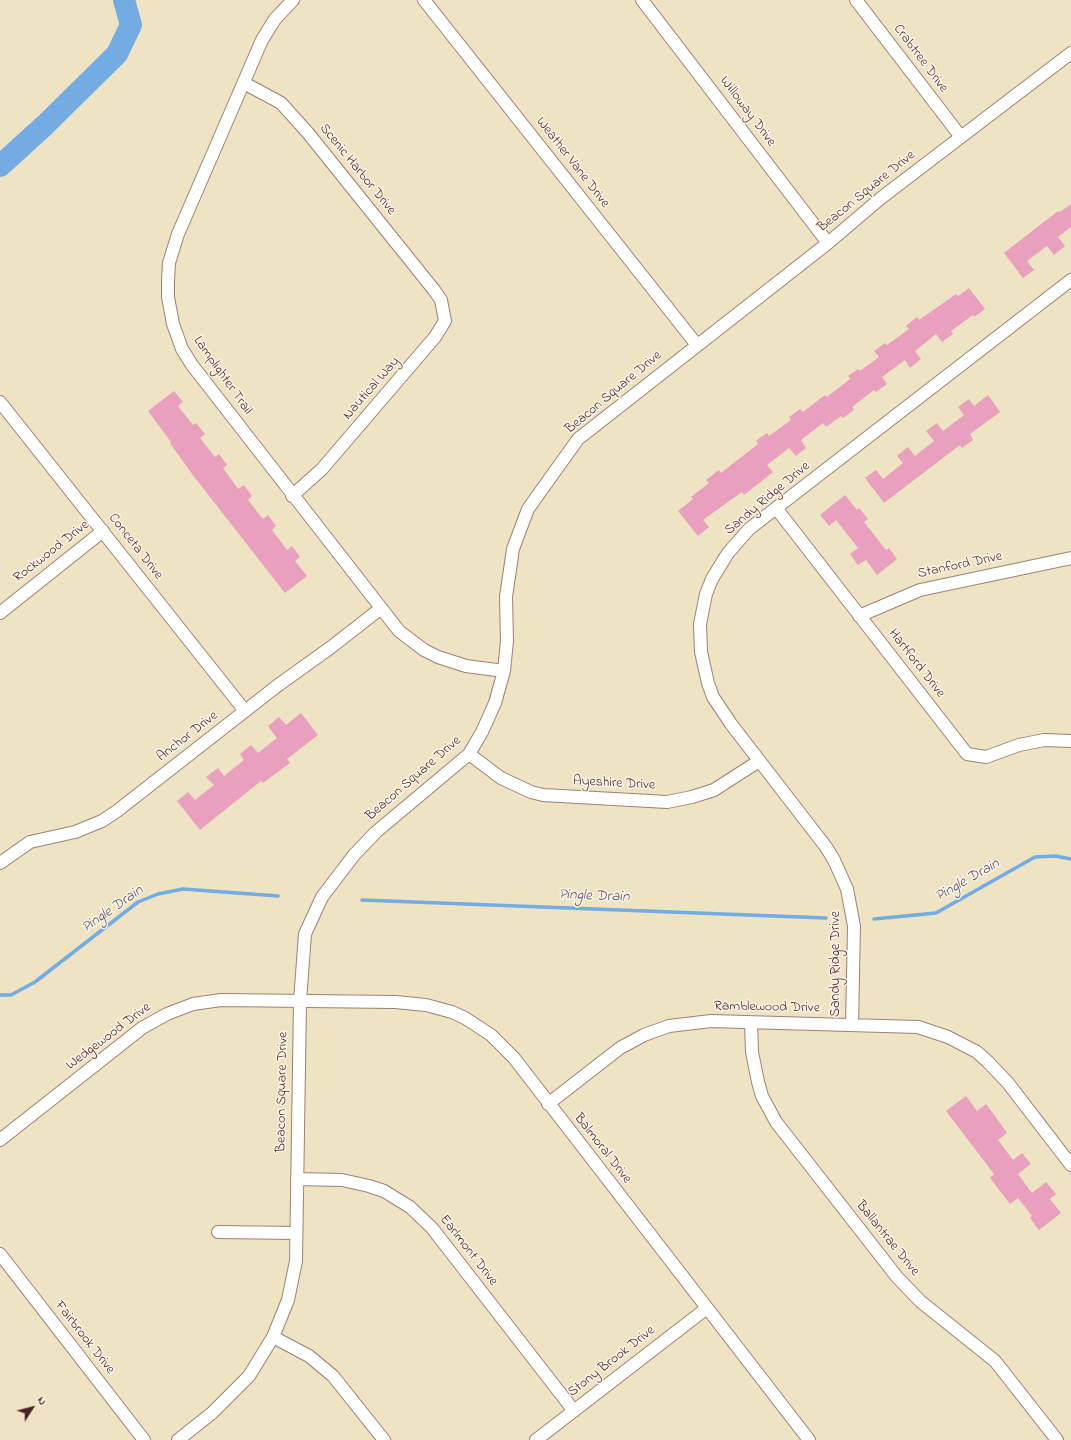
<!DOCTYPE html>
<style>
body{margin:0}
#map{position:relative;width:1071px;height:1440px;overflow:hidden;background:#eee3c2;font-family:"Indie Flower",sans-serif}
canvas{display:block}
.north{position:absolute;left:12px;top:1388px;width:40px;height:40px;-webkit-text-stroke:3px #fcf5e5;paint-order:stroke;rotate:54deg;font-size:11px;font-weight:700;line-height:16px;text-align:center;color:#4a1f2b}
.north::after{content:'';display:block;margin:auto;width:14px;height:18px;background:#4a1f2b;clip-path:polygon(50% 0,100% 100%,50% 72%,0 100%)}
</style>
<div id="map">
<canvas width="1071" height="1440"></canvas>
<div class="north">N</div>
</div>
<script>
const ctx = document.querySelector('canvas').getContext('2d');
ctx.lineJoin = 'round';
const shape = rows => new Path2D(rows.map(r => 'M' + r).join(''));
function strokePath(path, color, width, dash) { ctx.strokeStyle = color; ctx.lineWidth = width; ctx.lineCap = dash ? 'butt' : 'round'; ctx.setLineDash(dash || []); ctx.stroke(path); }
function paint(path, color) { ctx.fillStyle = color; ctx.fill(path, 'evenodd'); }
function write(font, color, halo, rows, align = 'center') {
  ctx.font = font + ' "Indie Flower",sans-serif'; ctx.lineWidth = 3; ctx.setLineDash([]); ctx.textBaseline = 'middle'; ctx.strokeStyle = halo; ctx.fillStyle = color; for (const [text, x, y, turn = 0] of rows) {
    ctx.save(); ctx.translate(x, y); ctx.rotate((+turn || 0) * Math.PI / 180); ctx.textAlign = isNaN(turn) ? turn : align; if (halo) ctx.strokeText(text, 0, 0); ctx.fillText(text, 0, 0); ctx.restore();
  }
}
const stream = shape([
 [362,900,826,918],
 [874,919,936,913,1035,857,1055,856,1071,859],
 [0,995,11,995,35,982,138,902,158,894,183,889,278,896]
]);
const river = shape([
 [0,166,45,125,117,54,131,25,124,0]
]);
const building = shape([
 [1071,204,1071,227,1058,237,1065,246,1054,255,1047,246,1027,261,1034,270,1023,278,1004,253,1058,211,1060,212],
 [969,288,985,309,974,317,973,315,951,331,953,334,942,342,936,334,915,351,921,359,910,368,905,360,882,377,887,384,876,392,874,390,852,407,854,410,843,418,841,416,826,427,823,423,801,440,806,448,796,456,789,448,767,465,773,472,744,495,742,492,703,520,709,527,698,536,678,511,693,499,691,497,709,483,706,480,719,470,721,473,758,444,756,441,767,433,769,436,791,420,789,417,800,409,803,412,825,395,827,397,850,379,848,376,858,369,860,371,879,357,874,351,885,343,887,345,909,329,906,326,917,317,919,320,956,294,958,296],
 [174,391,183,402,178,406,193,425,196,423,205,434,200,438,215,457,219,454,227,465,223,468,238,489,244,485,252,496,248,500,263,519,268,515,276,526,272,530,287,550,292,546,300,557,295,561,307,576,285,593,192,474,170,443,171,442,148,411],
 [988,395,1000,412,970,434,973,440,962,448,960,445,884,503,865,478,876,470,883,479,903,463,897,456,908,447,915,456,934,441,926,431,937,423,943,431,964,415,958,407,969,399,974,406],
 [845,495,857,510,859,508,868,519,864,522,886,550,889,548,897,559,877,575,866,560,858,565,850,554,858,548,836,520,829,526,820,515],
 [301,713,318,735,287,759,290,763,263,783,261,781,200,830,177,801,188,792,195,800,214,785,206,777,218,768,224,776,244,760,240,754,251,745,258,753,277,738,268,726,279,717,286,725],
 [966,1096,977,1111,986,1104,995,1116,1007,1133,998,1140,1013,1160,1022,1153,1031,1164,1018,1174,1032,1193,1046,1182,1056,1194,1050,1199,1061,1213,1039,1230,1030,1218,1032,1216,1018,1198,1010,1204,990,1178,994,1174,946,1111]
]);
const minor = shape([
 [293,0,275,19,262,40,178,234,169,263,168,281,168,297,173,324,182,349,192,365,399,631,424,650,438,657,466,666,504,671],
 [424,0,697,345],
 [642,0,828,243],
 [856,0,961,137],
 [244,83,281,103,308,133,434,290,441,300,445,321,435,337,322,469,292,496],
 [0,402,245,711],
 [776,508,967,754,986,757,1019,745,1044,740,1071,741],
 [0,613,103,531],
 [859,616,920,590,1071,558],
 [469,754,501,778,531,792,543,795,667,802,692,797,714,790,759,761],
 [0,863,30,842,75,832,102,821,117,811,277,686,330,648,380,609],
 [751,1023,752,1052,758,1082,762,1096,776,1122,897,1277,920,1301,995,1361,1057,1440],
 [852,1025,854,926,847,889,834,860,826,847,731,724,713,697,708,683,701,652,700,624,706,594,712,579,728,553,749,529,1071,280],
 [548,1104,620,1048,644,1035,669,1026,711,1021,918,1027,948,1037,977,1052,988,1062,1008,1083,1071,1165],
 [0,1140,142,1028,167,1014,193,1004,221,1000,395,1002,426,1005,452,1012,465,1018,491,1035,514,1058,809,1440],
 [297,1179,342,1180,369,1186,384,1191,410,1207,432,1228,574,1411],
 [218,1232,296,1233],
 [0,1254,144,1440],
 [273,1337,309,1356,333,1376,384,1440],
 [178,1440,212,1413,249,1376,273,1337,288,1300,296,1261,300,1001,305,934,322,897,354,855,376,832,469,754,482,732,495,703,504,671,507,641,506,597,513,549,528,509,578,439,828,243,881,198,1071,53],
 [536,1440,707,1308]
]);
const streetNames = [
 ["Crabtree Drive",920,59,53],
 ["Willoway Drive",747,112,53],
 ["Weather Vane Drive",572,163,52],
 ["Scenic Harbor Drive",357,170,51],
 ["Beacon Square Drive",867,192,-39],
 ["Lamplighter Trail",222,376,55],
 ["Nautical Way",372,389,-49],
 ["Beacon Square Drive",614,393,-40],
 ["Sandy Ridge Drive",768,499,-40],
 ["Conceta Drive",135,547,52],
 ["Rockwood Drive",52,552,-38],
 ["Stanford Drive",960,566,-12],
 ["Hartford Drive",916,664,52],
 ["Anchor Drive",188,737,-38],
 ["Beacon Square Drive",414,779,-41],
 ["Ayeshire Drive",614,784,3],
 ["Sandy Ridge Drive",837,964,-90],
 ["Ramblewood Drive",767,1008,1],
 ["Wedgewood Drive",109,1037,-37],
 ["Beacon Square Drive",283,1092,-89],
 ["Balmoral Drive",602,1149,52],
 ["Ballantrae Drive",887,1239,51],
 ["Earlmont Drive",468,1251,52],
 ["Fairbrook Drive",84,1338,52],
 ["Stony Brook Drive",612,1362,-38]
];
const waterNames = [
 ["Pingle Drain",968,881,-30],
 ["Pingle Drain",594,897,2],
 ["Pingle Drain",113,910,-35]
];
strokePath(stream, '#73ace3', 3.5);
strokePath(river, '#73ace3', 22);
paint(building, '#e9a0be');
strokePath(minor, '#9c8176', 14);
strokePath(minor, '#fff', 12);
write('14px', '#4a1f2b', '#fcf5e5', streetNames);
write('italic 15px', '#58506b', '#fcf5e5', waterNames);
</script>
